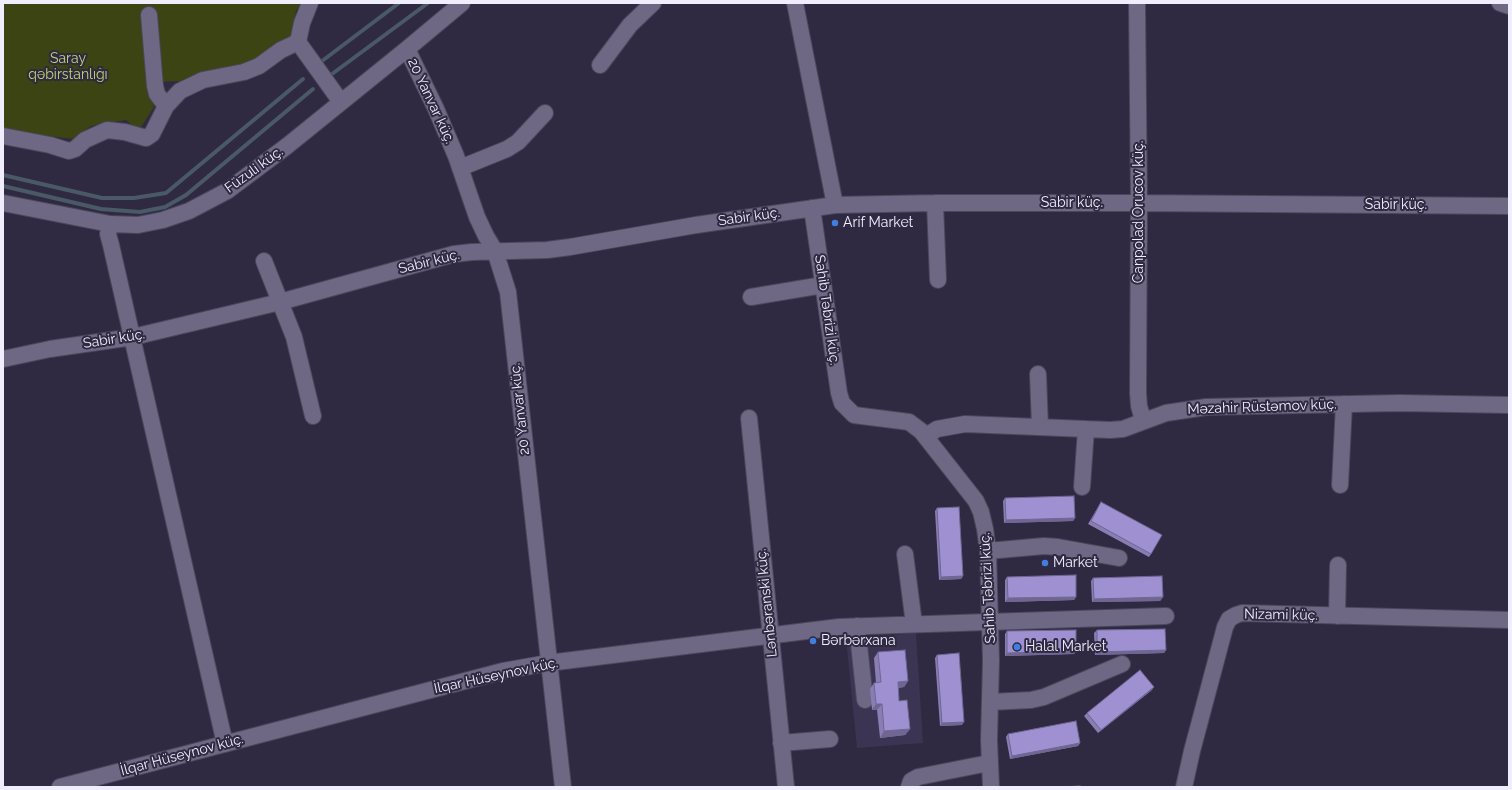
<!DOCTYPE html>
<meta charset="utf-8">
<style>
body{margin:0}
#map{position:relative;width:1512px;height:790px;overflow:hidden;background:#2f2a42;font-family:Raleway,sans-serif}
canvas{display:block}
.frame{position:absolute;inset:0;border:4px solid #f0edfd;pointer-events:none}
</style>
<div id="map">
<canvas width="1512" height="790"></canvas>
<div class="frame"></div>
</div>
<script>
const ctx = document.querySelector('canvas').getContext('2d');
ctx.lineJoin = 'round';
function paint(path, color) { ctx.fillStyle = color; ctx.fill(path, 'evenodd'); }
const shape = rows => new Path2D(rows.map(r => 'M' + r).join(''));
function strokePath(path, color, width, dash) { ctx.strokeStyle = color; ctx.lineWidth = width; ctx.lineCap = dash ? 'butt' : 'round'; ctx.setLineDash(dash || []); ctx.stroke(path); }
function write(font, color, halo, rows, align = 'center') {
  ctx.font = font + ' Raleway,sans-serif'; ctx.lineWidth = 4; ctx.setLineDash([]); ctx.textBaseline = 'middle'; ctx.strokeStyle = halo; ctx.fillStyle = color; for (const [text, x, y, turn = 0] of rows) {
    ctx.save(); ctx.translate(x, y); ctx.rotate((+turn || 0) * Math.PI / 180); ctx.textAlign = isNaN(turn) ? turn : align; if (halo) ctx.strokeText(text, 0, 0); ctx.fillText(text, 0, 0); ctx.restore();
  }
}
const built = shape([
 [916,633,923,743,857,748,846,639]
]);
const green = shape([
 [3,3,307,3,306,7,296,10,294,34,251,65,186,81,151,82,154,107,141,127,134,127,126,120,91,126,74,139,20,133,3,129]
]);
const stream = shape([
 [322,61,399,3],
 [332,74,428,3],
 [3,175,102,198,134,198,166,193,303,79],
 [3,186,101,209,140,212,165,207,186,195,313,89]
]);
const minor = shape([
 [310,3,302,23,298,42,341,102],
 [795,3,835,205],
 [1137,3,1139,203,1138,393,1139,406,1143,420],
 [1500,3,1509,6],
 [149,15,155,86,157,94,166,106],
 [407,49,436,109,456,156,477,217,486,236,495,251,508,292,563,787],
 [600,65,630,25,653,3],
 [3,136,50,145,69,151,75,149,85,140,107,130,125,132,146,138,152,134,166,106,180,91,203,80,244,72,259,66,281,50,298,42],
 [460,168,507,149,518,142,545,113],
 [3,203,110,224,138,225,163,220,189,211,227,191,287,146,407,49,462,3],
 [935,203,938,280],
 [812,208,839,393,842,403,854,415,909,422,921,431,976,501,981,512,985,529,988,551,991,661,989,740,991,787],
 [110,224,108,234,111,245,225,744],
 [264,261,294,337,313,416],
 [751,297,823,285],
 [3,359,50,349,133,337,280,302,454,254,472,252,547,250,570,247,696,225,835,205,935,203,1139,203,1509,206],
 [1038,374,1040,427],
 [749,418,786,787],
 [926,436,937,429,965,424,1110,430,1123,429,1166,413,1206,407,1399,403,1509,405],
 [1340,485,1344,404],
 [1082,487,1086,429],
 [988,551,1044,546,1058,547,1119,558],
 [905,554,914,624],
 [1337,616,1338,565],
 [857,626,865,700],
 [990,702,1031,700,1044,697,1122,664],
 [781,743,830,739],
 [60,787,503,671,548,663,839,627,1166,616],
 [909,787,911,781,918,777,989,763],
 [1184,787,1192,751,1225,627,1229,619,1236,615,1242,613,1509,620]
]);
const wall = shape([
 [1005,498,1075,518,1073,521,1004,523,1003,501],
 [1101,502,1151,554,1149,557,1088,524],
 [937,508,963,576,961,579,939,580,935,511],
 [1007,577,1076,597,1074,600,1005,602,1005,580],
 [1093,578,1163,597,1160,601,1092,602,1091,581],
 [1097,630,1166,650,1164,653,1095,655,1094,633],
 [1007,631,1076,651,1074,654,1005,656,1005,634],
 [878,652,908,681,904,687,898,688,899,701,910,729,905,735,880,738,877,710,872,710,870,689,874,683,876,683,874,658],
 [937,655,962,725,940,726,935,658],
 [1152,690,1098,733,1084,716,1087,713],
 [1008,734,1080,743,1078,746,1010,759,1006,737]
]);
const shadedWall = shape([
 [1075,518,1073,521,1004,523,1006,520],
 [963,576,961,579,939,580,941,577],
 [1076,597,1074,600,1005,602,1008,598],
 [1163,597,1160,601,1092,602,1094,599],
 [1166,650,1164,653,1095,655,1097,652],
 [1076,651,1074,654,1005,656,1007,653],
 [908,681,904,687,893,688,898,682],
 [1154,687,1152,690,1098,733,1101,730],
 [876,704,882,704,877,710,872,710],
 [964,722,962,725,940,726,942,723],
 [910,729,905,735,880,738,884,731],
 [1080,743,1078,746,1010,759,1012,756]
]);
const building = shape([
 [1074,496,1075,518,1006,520,1005,498,1074,496],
 [1101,502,1162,535,1151,554,1091,521,1101,502],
 [959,507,963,576,941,577,937,508,959,507],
 [1076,575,1076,597,1008,598,1007,577,1076,575],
 [1162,576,1163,597,1094,599,1093,578,1162,576],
 [1165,629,1166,650,1097,652,1097,630,1165,629],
 [1076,630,1076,651,1007,653,1007,631,1076,630],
 [905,650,908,681,898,682,899,701,907,700,910,729,884,731,882,704,876,704,874,683,881,682,878,652,905,650],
 [959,653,964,722,942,723,937,655,959,653],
 [1140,670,1154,687,1101,730,1087,713,1140,670],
 [1076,721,1080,743,1012,756,1008,734,1076,721],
 [1080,786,1080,787,1059,787,1080,786]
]);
const markers = [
 [835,223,4,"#3f7fe0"],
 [1045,563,4,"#3f7fe0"],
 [813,641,4,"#3f7fe0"],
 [1017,647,4,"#3f7fe0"]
];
const parkNames = [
 ["Saray",68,59],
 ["qəbirstanlığı",68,75]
];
const streetNames = [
 ["20 Yanvar küç.",431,101,65],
 ["Füzuli küç.",254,170,-36],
 ["Sabir küç.",1072,203],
 ["Sabir küç.",1396,205],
 ["Canpolad Orucov küç.",1139,212,-90],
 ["Sabir küç.",749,217,-8],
 ["Sabir küç.",429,262,-14],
 ["Sahib Təbrizi küç.",827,310,82],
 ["Sabir küç.",114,339,-9],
 ["Məzahir Rüstəmov küç.",1262,407,-2],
 ["20 Yanvar küç.",520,409,-96],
 ["Sahib Təbrizi küç.",988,588,-93],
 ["Lənbəranski küç.",767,603,-96],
 ["Nizami küç.",1281,615,1],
 ["İlqar Hüseynov küç.",496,676,-12],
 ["İlqar Hüseynov küç.",182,755,-15]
];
const poiNames = [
 ["Arif Market",843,223],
 ["Market",1053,563],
 ["Bərbərxana",821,641],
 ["Halal Market",1025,647]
];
paint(built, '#3b3452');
paint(green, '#3b4412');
strokePath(stream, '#4a5966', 4);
strokePath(minor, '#4b475b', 18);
strokePath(minor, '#6e6884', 16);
paint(wall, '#897db4');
paint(shadedWall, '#6f6692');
paint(building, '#9f91d1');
strokePath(building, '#6f6692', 1);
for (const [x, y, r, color] of markers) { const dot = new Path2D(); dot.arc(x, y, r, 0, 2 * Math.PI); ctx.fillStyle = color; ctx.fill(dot); strokePath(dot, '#2f2a42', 1.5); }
write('14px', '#bfd373', '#2f2a42', parkNames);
write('14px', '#f0edfd', '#2f2a42', streetNames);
write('14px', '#f0edfd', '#2f2a42', poiNames, 'left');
</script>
